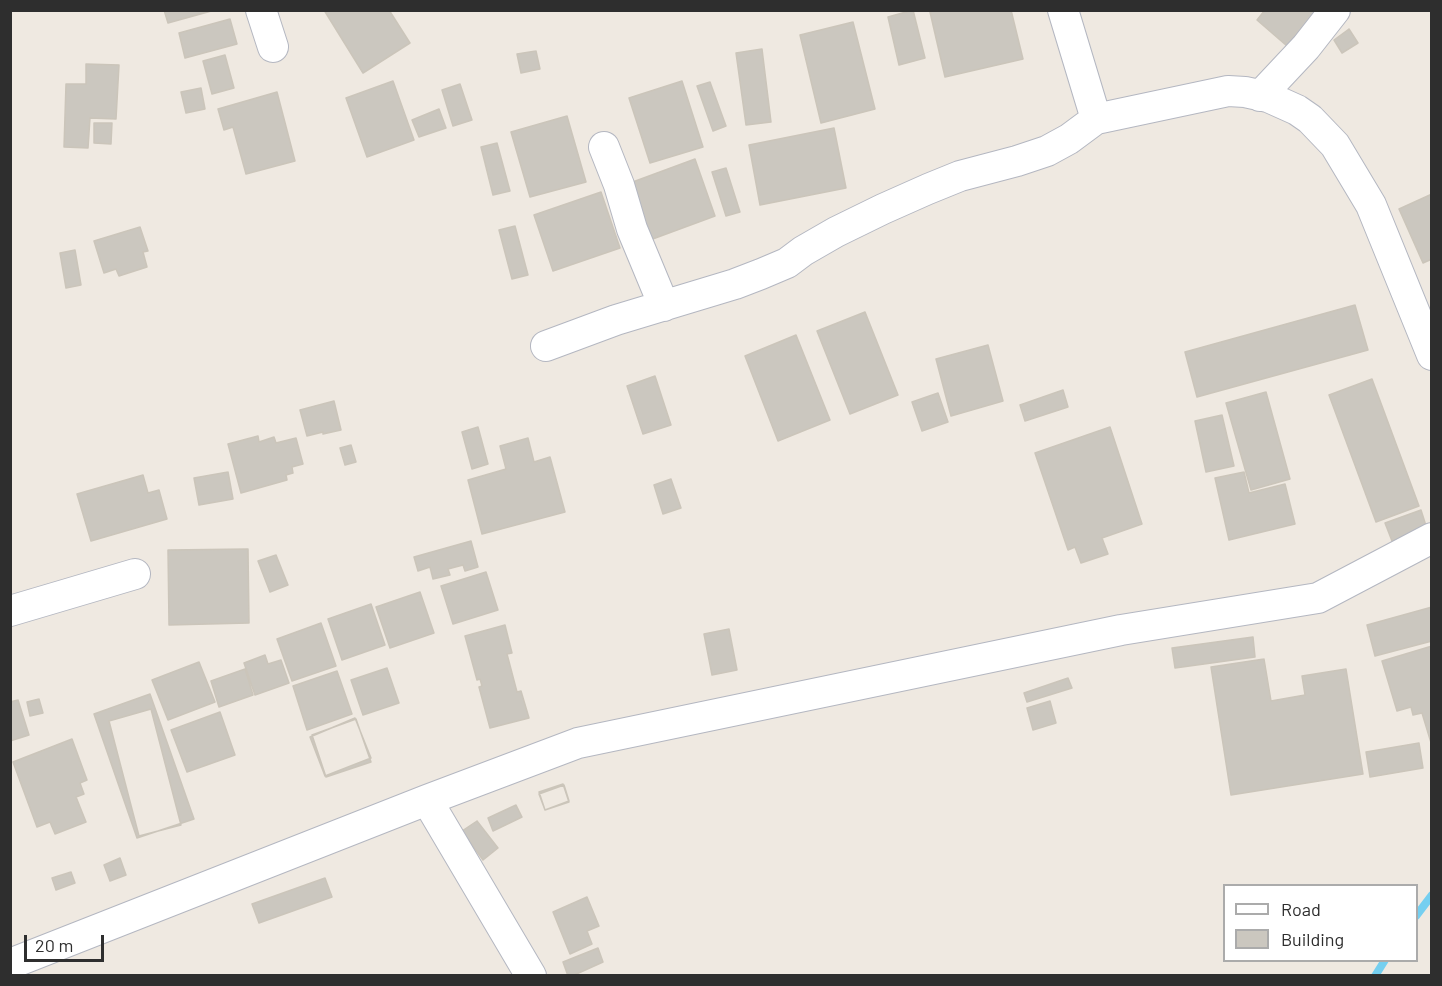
<!DOCTYPE html>
<style>
body{margin:0}
#map{position:relative;width:1442px;height:986px;overflow:hidden;background:#efe9e1;font-family:Barlow,sans-serif}
canvas{display:block}
.frame{position:absolute;inset:0;border:12px solid #2e2e2e;pointer-events:none}
.legend{position:absolute;left:1223px;top:884px;width:195px;height:78px;box-sizing:border-box;background:#fff;border:2px solid #ababab;margin:0;padding:8px 10px;list-style:none;font-size:18px;color:#2e2e2e}
.legend li{display:flex;align-items:center;gap:12px;height:30px}
.legend b{width:30px;border:2px solid #ababab}
.scale{position:absolute;left:24px;top:935px;width:80px;height:27px;box-sizing:border-box;border:3px solid #2e2e2e;border-top:0;padding-left:8px;font-size:18px;line-height:21px;white-space:nowrap;color:#2e2e2e;-webkit-text-stroke:4px #fff;paint-order:stroke}
</style>
<div id="map">
<canvas width="1442" height="986"></canvas>
<div class="frame"></div>
<ul class="legend">
<li><b style="height:8px;background:#fff"></b>Road</li>
<li><b style="height:16px;background:#cbc7bf"></b>Building</li>
</ul>
<div class="scale">20 m</div>
</div>
<script>
const ctx = document.querySelector('canvas').getContext('2d');
ctx.lineJoin = 'round';
const shape = rows => new Path2D(rows.map(r => 'M' + r).join(''));
function strokePath(path, color, width, dash) { ctx.strokeStyle = color; ctx.lineWidth = width; ctx.lineCap = dash ? 'butt' : 'round'; ctx.setLineDash(dash || []); ctx.stroke(path); }
function paint(path, color) { ctx.fillStyle = color; ctx.fill(path, 'evenodd'); }
const stream = shape([
 [1416,916,1432,895],
 [1375,976,1385,960]
]);
const building = shape([
 [164,10,215,10,168,23,164,10],
 [324,10,389,10,410,43,363,73,324,10],
 [913,10,925,58,899,65,888,17,913,10],
 [934,10,1011,10,1023,59,945,77,930,12,934,10],
 [1265,10,1317,10,1287,46,1257,20,1265,10],
 [230,19,237,44,185,58,179,33,230,19],
 [853,22,875,109,821,123,800,35,853,22],
 [1349,29,1358,43,1342,53,1334,40,1349,29],
 [762,49,771,122,746,125,736,53,762,49],
 [536,51,540,69,521,73,517,54,536,51],
 [225,55,234,88,212,94,203,61,225,55],
 [86,64,119,65,116,119,90,118,88,148,64,147,66,84,86,84,86,64],
 [393,81,414,140,367,157,346,98,393,81],
 [682,81,703,147,650,163,629,98,682,81],
 [710,82,726,126,713,131,697,86,710,82],
 [460,84,472,120,453,126,442,90,460,84],
 [201,88,205,109,186,113,181,92,201,88],
 [277,92,295,161,246,174,233,127,224,130,218,109,277,92],
 [439,109,446,128,419,137,412,120,439,109],
 [567,116,586,182,530,197,511,132,567,116],
 [94,123,112,123,111,144,94,143,94,123],
 [834,128,846,188,760,205,749,145,834,128],
 [497,143,510,191,493,195,481,147,497,143],
 [695,159,715,216,650,240,630,183,695,159],
 [726,168,740,212,726,216,712,172,726,168],
 [601,192,620,248,553,271,534,215,601,192],
 [1432,194,1432,259,1423,263,1399,209,1432,194],
 [515,226,528,275,512,279,499,230,515,226],
 [140,227,148,251,143,252,147,267,119,276,116,269,104,273,94,241,140,227],
 [75,250,81,285,66,288,60,253,75,250],
 [1355,305,1368,350,1197,397,1185,352,1355,305],
 [865,312,898,395,850,414,817,331,865,312],
 [796,335,830,420,778,441,745,356,796,335],
 [988,345,1003,401,951,416,936,359,988,345],
 [655,376,671,425,643,434,627,386,655,376],
 [1372,379,1419,506,1376,522,1329,395,1372,379],
 [1063,390,1068,407,1025,421,1020,405,1063,390],
 [1266,392,1290,479,1251,490,1226,403,1266,392],
 [938,393,948,422,922,431,912,402,938,393],
 [334,401,341,430,323,434,323,432,307,436,300,410,334,401],
 [1222,415,1234,466,1206,472,1195,421,1222,415],
 [478,427,488,464,472,469,462,432,478,427],
 [1110,427,1142,524,1102,538,1108,554,1081,563,1075,547,1068,550,1035,453,1110,427],
 [258,436,259,442,274,437,276,443,296,438,303,464,292,467,293,473,286,475,287,480,241,493,228,444,258,436],
 [528,438,534,462,550,457,565,512,482,534,468,480,506,469,500,446,528,438],
 [351,445,356,462,345,465,340,448,351,445],
 [228,472,233,499,199,505,194,478,228,472],
 [1244,472,1249,493,1285,484,1295,524,1229,540,1215,478,1244,472],
 [143,475,148,493,159,490,167,519,91,541,77,494,143,475],
 [671,479,681,508,663,514,654,485,671,479],
 [1421,510,1427,529,1392,541,1385,523,1421,510],
 [471,541,478,567,465,571,463,565,448,569,450,575,433,579,430,567,418,571,414,557,471,541],
 [248,549,249,623,169,625,168,550,248,549],
 [276,555,288,585,270,592,258,561,276,555],
 [486,572,498,610,453,624,441,586,486,572],
 [420,592,434,633,390,648,376,607,420,592],
 [371,604,385,645,342,660,328,619,371,604],
 [1432,607,1432,641,1375,656,1367,625,1432,607],
 [321,623,336,666,292,681,277,639,321,623],
 [505,625,512,653,507,654,517,692,521,691,529,718,490,728,479,687,482,686,480,679,477,680,465,636,505,625],
 [729,629,737,670,712,675,704,634,729,629],
 [1253,637,1255,657,1175,668,1172,648,1253,637],
 [1432,646,1432,746,1422,713,1413,715,1411,707,1397,711,1382,661,1432,646],
 [265,655,268,664,281,660,289,683,255,695,244,663,265,655],
 [1264,659,1271,701,1305,695,1302,676,1346,669,1363,774,1231,795,1211,667,1264,659],
 [199,662,215,702,168,720,152,680,199,662],
 [387,668,399,703,363,715,351,680,387,668],
 [245,669,253,695,219,707,211,681,245,669],
 [337,671,352,714,307,730,293,686,337,671],
 [1068,678,1072,688,1027,702,1024,693,1068,678],
 [150,694,194,819,137,838,94,714,150,694],
 [39,699,43,713,30,716,27,702,39,699],
 [18,700,29,735,10,741,10,702,18,700],
 [1050,701,1056,723,1033,730,1027,708,1050,701],
 [151,709,181,825,139,836,109,721,151,709],
 [220,712,235,755,187,772,171,730,220,712],
 [355,718,371,758,325,776,310,737,355,718],
 [356,719,371,762,326,777,312,735,356,719],
 [72,739,87,780,80,783,84,794,76,797,86,822,55,834,50,822,37,827,13,762,72,739],
 [1419,743,1423,768,1370,777,1366,752,1419,743],
 [563,784,569,802,545,810,539,792,563,784],
 [564,785,569,801,545,810,539,794,564,785],
 [516,805,522,817,493,831,488,818,516,805],
 [477,821,498,848,483,860,462,831,477,821],
 [120,858,126,875,110,881,104,865,120,858],
 [71,872,75,883,56,890,52,878,71,872],
 [325,878,332,897,259,923,252,904,325,878],
 [587,897,599,926,587,931,592,944,570,954,553,912,587,897],
 [598,948,603,962,572,976,568,976,563,962,598,948]
]);
const street = shape([
 [261,10,273,47],
 [1063,10,1096,119],
 [1260,96,1306,47,1335,10],
 [604,147,619,185,632,229,664,306],
 [546,346,616,320,735,284,761,274,787,263,803,251,836,232,883,209,928,189,960,176,1017,161,1047,151,1069,139,1096,119,1228,91,1245,92,1268,97,1297,110,1310,119,1335,145,1371,205,1432,355],
 [10,611,135,574],
 [427,800,531,976],
 [10,964,427,800,578,743,1121,630,1318,598,1432,538]
]);
strokePath(stream, '#75cff0', 8);
paint(building, '#cbc7bf');
strokePath(building, '#cbc5ba', 1.5);
strokePath(street, '#b4b7c1', 32);
strokePath(street, '#fff', 30);
</script>
